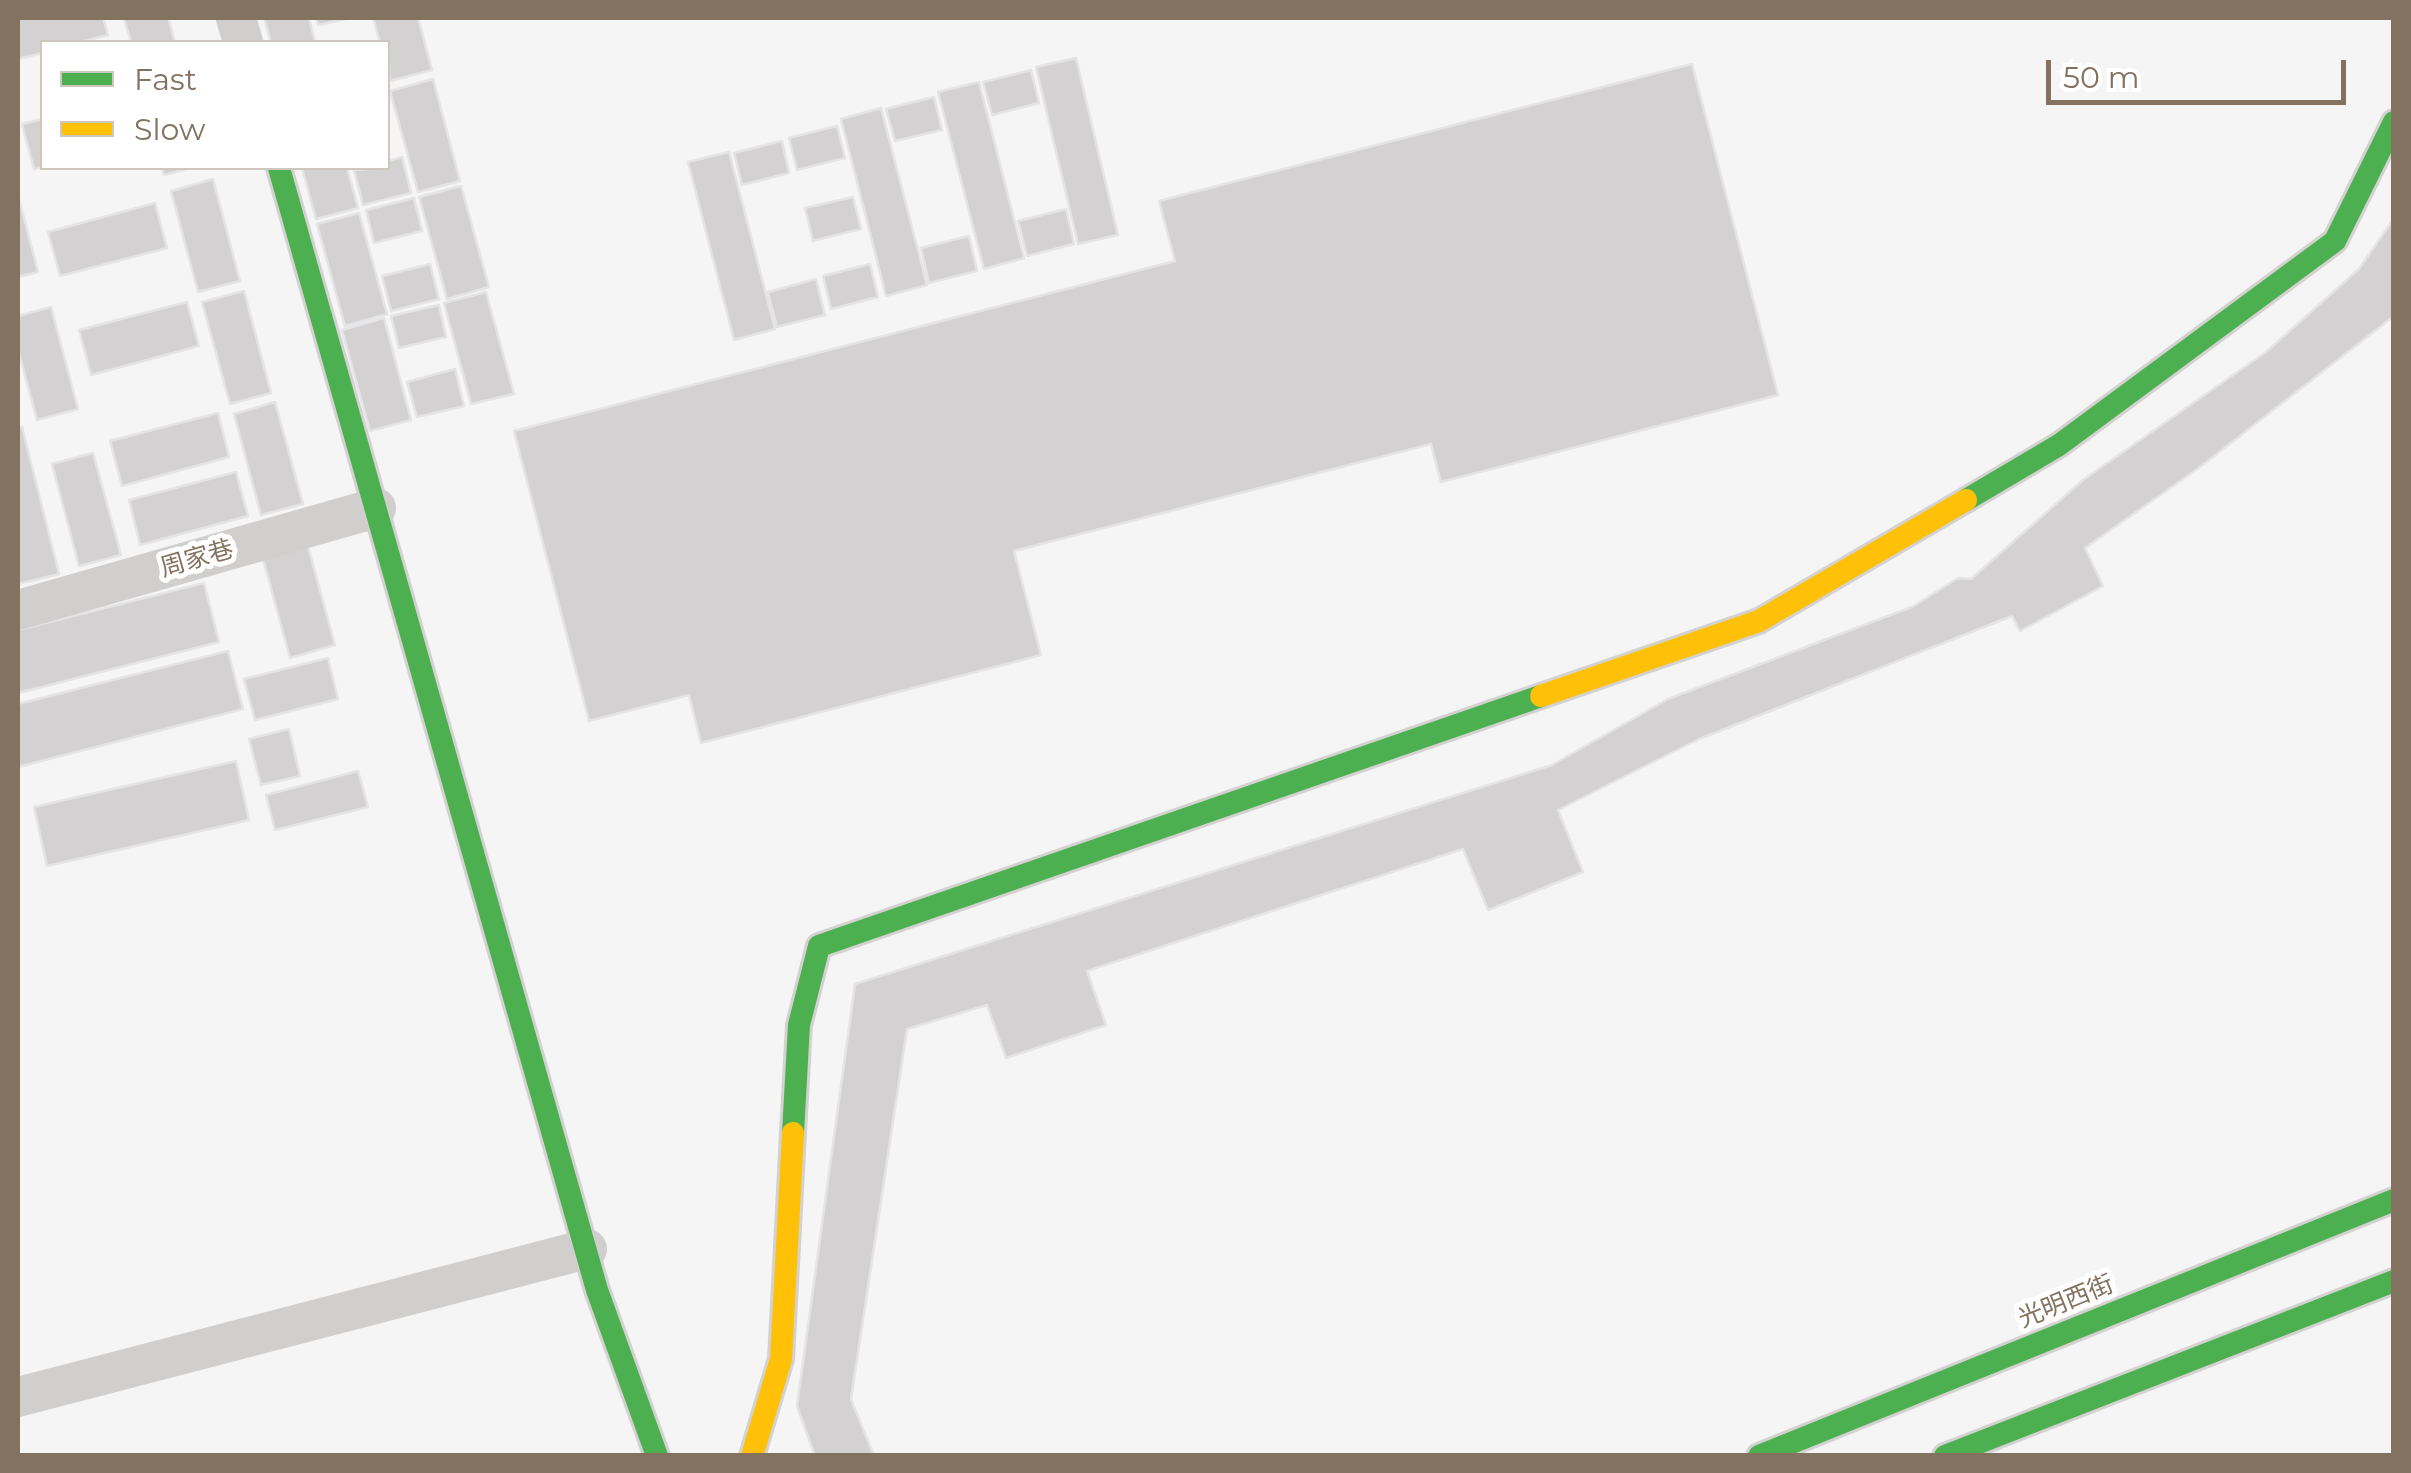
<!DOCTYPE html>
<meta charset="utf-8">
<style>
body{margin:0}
#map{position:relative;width:2411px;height:1473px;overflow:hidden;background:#f5f5f6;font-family:Montserrat,sans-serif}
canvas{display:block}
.frame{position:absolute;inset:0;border:20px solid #82725f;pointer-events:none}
.legend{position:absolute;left:40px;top:40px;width:350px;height:130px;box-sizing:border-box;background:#fff;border:2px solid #cdc7bf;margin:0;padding:12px 18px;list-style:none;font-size:30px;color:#82725f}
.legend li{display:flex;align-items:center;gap:20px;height:50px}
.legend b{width:50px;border:2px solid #cdc7bf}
.scale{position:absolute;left:2046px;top:60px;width:300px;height:45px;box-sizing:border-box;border:5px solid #82725f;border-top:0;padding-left:12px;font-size:30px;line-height:35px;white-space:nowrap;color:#82725f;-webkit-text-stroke:8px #fff;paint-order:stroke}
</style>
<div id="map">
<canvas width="2411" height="1473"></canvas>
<div class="frame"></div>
<ul class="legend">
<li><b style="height:12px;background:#4caf50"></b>Fast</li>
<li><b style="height:12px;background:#ffc107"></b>Slow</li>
</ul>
<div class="scale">50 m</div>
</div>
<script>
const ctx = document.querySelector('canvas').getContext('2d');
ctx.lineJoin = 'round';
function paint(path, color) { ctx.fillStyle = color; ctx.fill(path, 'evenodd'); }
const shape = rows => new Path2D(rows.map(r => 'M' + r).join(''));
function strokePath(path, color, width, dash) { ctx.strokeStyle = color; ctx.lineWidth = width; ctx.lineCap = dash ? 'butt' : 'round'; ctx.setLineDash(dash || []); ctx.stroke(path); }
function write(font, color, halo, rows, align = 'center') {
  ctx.font = font + ' Montserrat,"Noto Sans SC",sans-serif'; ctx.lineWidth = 10; ctx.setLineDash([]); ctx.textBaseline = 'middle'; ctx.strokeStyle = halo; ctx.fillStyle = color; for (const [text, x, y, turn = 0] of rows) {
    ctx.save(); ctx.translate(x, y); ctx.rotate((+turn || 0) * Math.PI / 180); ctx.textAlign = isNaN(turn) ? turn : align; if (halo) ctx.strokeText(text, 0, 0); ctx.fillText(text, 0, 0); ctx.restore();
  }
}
const building = shape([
 [18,18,103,18,108,35,80,42,42,42,42,53,18,59,18,18],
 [124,18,168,18,175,42,131,42,124,18],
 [264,18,309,18,315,42,271,42,264,18],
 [316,18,350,18,318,25,316,18],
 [373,18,418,18,432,70,390,81,388,42,380,42,373,18],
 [1076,58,1118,235,1078,244,1036,67,1076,58],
 [1692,64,1778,395,1441,482,1431,444,1014,551,1041,655,701,743,689,695,589,721,514,431,1175,261,1159,201,1692,64],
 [1031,70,1039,103,992,115,983,82,1031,70],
 [433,79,460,181,418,192,390,91,433,79],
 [979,82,1024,258,984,269,938,92,979,82],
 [934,97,942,130,895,141,886,109,934,97],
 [881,108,927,285,886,296,841,119,881,108],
 [42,119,42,167,34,169,22,124,42,119],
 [837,126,845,158,797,170,789,138,837,126],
 [782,141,789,173,742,185,734,153,782,141],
 [729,152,775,329,734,340,688,162,729,152],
 [402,157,411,193,363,205,354,170,388,168,388,161,402,157],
 [162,168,190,168,164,175,162,168],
 [302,168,347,168,358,208,316,219,302,168],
 [213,179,240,281,198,292,171,191,213,179],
 [461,186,489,287,447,299,419,197,461,186],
 [18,195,38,272,18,277,18,195],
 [853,197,861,229,813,241,805,208,853,197],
 [414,198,422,231,374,243,366,210,414,198],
 [155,203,167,248,60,276,48,232,155,203],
 [1066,209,1074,244,1027,256,1018,221,1066,209],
 [359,213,387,314,345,326,317,224,359,213],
 [2394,218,2394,316,2200,467,2085,548,2103,586,2020,631,2012,616,1699,739,1558,810,1583,872,1488,910,1463,849,1087,971,1106,1025,1006,1058,987,1005,907,1029,851,1399,874,1456,815,1456,797,1406,855,984,1552,765,1668,699,1912,607,1958,578,1971,579,2083,480,2266,352,2359,269,2394,218],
 [969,236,977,271,929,283,921,248,969,236],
 [430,264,439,299,391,311,382,276,430,264],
 [870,264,878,297,831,309,823,276,870,264],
 [816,279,825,315,777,327,768,292,816,279],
 [244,291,271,393,230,404,202,302,244,291],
 [486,292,514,394,471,404,444,303,486,292],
 [187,302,199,346,91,375,79,330,187,302],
 [439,305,446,337,399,348,391,316,439,305],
 [51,307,78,409,37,420,18,349,18,316,51,307],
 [384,318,411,420,370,431,342,330,384,318],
 [455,369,464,406,417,417,407,382,455,369],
 [275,402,303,504,261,515,234,414,275,402],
 [218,413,229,457,122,486,110,441,218,413],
 [22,427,59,574,18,584,18,428,22,427],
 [93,453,121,555,79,566,52,464,93,453],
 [236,472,248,516,140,545,129,500,236,472],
 [307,543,335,645,290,658,262,555,307,543],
 [204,583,219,642,18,693,18,630,204,583],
 [228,651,243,709,18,767,18,704,228,651],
 [328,658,338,699,255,720,244,679,328,658],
 [289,729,300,776,261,785,249,739,289,729],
 [236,761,249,820,47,866,34,807,236,761],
 [358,771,368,807,275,830,266,795,358,771]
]);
const street = shape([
 [236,18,243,42],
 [18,610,376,508],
 [18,1397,587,1249]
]);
const fast = shape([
 [279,168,597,1290,657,1456],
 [1966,500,2059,445,2335,241,2394,122],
 [793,1133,799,1025,819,946,1541,696],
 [1759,1456,2394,1200],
 [1945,1456,2394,1281]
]);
const slow = shape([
 [1541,696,1759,621,1966,500],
 [752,1456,781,1359,793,1133]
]);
const streetNames = [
 ["周家巷",197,559,-16],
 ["光明西街",2066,1302,-22]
];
paint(building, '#d3d1d1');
strokePath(building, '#e4e4e6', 2.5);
strokePath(fast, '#d3d2d0', 28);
strokePath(slow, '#d3d2d0', 28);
strokePath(street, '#d0cfce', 40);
strokePath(fast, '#4caf50', 22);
strokePath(slow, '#ffc107', 22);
write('25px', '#82725f', '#fff', streetNames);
</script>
